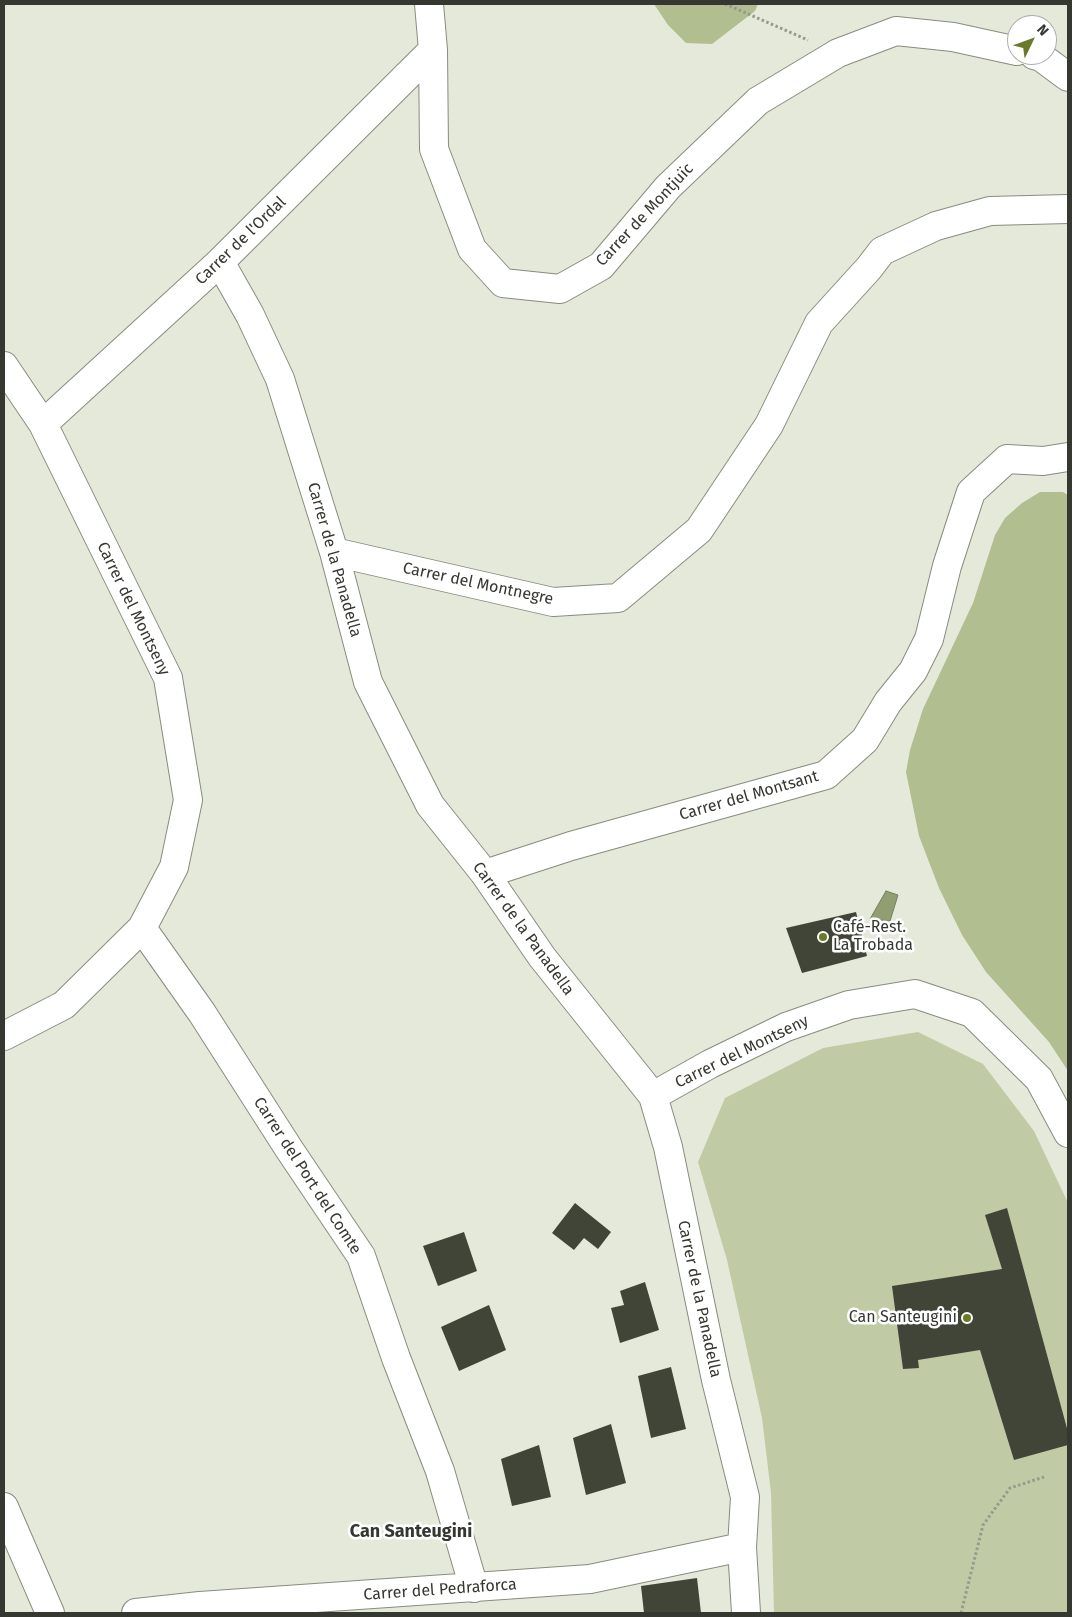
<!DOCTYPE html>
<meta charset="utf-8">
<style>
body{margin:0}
#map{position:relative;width:1072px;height:1617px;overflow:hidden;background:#e5e9da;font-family:"Fira Sans",sans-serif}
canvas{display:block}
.frame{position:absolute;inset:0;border:5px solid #353731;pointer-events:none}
.north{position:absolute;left:1007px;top:15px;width:50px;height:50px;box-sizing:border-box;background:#fff;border:1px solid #aeafad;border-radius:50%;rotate:48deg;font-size:14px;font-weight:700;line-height:20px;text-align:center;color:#353731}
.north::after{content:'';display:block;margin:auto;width:18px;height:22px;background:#697b2a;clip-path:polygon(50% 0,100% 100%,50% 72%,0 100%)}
</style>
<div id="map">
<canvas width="1072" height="1617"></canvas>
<div class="frame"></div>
<div class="north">N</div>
</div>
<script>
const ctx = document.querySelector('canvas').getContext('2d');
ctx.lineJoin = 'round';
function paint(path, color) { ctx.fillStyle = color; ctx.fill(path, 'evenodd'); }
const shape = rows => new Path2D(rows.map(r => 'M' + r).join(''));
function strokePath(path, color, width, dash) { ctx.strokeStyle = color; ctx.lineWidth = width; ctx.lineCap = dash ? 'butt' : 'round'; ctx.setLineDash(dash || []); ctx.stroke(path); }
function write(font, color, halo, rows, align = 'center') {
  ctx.font = font + ' "Fira Sans",sans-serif'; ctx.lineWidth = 5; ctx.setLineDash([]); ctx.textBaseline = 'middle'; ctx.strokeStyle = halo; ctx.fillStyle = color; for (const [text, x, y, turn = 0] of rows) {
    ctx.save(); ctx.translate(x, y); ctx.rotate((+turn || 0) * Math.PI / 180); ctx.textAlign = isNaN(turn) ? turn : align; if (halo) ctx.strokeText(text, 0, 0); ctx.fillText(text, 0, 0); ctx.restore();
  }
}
const green = shape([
 [918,1032,983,1064,1034,1131,1068,1203,1068,1613,774,1613,771,1493,762,1418,727,1260,698,1162,725,1098,823,1048]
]);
const forest = shape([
 [654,4,758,4,755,11,712,44,686,43,668,25],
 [1040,492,1063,492,1068,495,1068,1071,1049,1042,986,972,962,935,939,888,919,836,906,772,910,750,923,709,973,603,995,535,1005,518,1022,503]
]);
const water = shape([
 [886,891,898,895,890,921,870,919,886,891]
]);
const building = shape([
 [856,912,867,956,802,973,786,928],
 [575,1203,611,1232,598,1249,584,1238,574,1250,552,1233],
 [1007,1208,1068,1432,1068,1445,1014,1460,980,1350,918,1360,919,1368,903,1369,892,1286,1002,1269,985,1215],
 [464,1232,477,1271,438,1286,423,1246],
 [645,1282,659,1330,620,1343,611,1308,624,1305,620,1291],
 [489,1305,506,1350,459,1371,441,1327],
 [671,1367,686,1429,651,1438,638,1376],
 [611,1424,626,1483,586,1495,573,1438],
 [539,1445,551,1497,512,1506,501,1459],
 [697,1578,701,1613,644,1613,641,1586]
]);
const path = shape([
 [725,4,808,40],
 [961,1613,983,1525,1010,1488,1044,1477]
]);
const minor = shape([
 [429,4,433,50,434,149,472,249,503,283,560,289,601,266,668,187,758,101,838,53,896,31,953,37,1017,51],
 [1034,55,1041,57,1068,77],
 [220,262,250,315,280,379,334,552,368,682,430,805,485,874,542,957,653,1096,668,1147,716,1380,745,1497,742,1547,746,1613],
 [4,366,43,424,168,678,188,800,174,867,142,928,64,1005,4,1036],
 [43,424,220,262,433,50],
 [334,552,553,602,618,598,699,530,769,425,819,323,869,268,882,251,936,226,990,211,1068,209],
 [485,874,571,846,826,775,865,740,888,702,913,671,929,639,947,566,971,492,1007,459,1043,461,1068,457],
 [142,928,202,1013,289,1149,361,1256,396,1358,440,1471,474,1588],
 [653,1096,710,1064,786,1027,849,1005,915,994,972,1013,1039,1079,1068,1133],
 [4,1507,50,1613],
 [136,1613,200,1606,590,1579,742,1547]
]);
const markers = [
 [823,937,5,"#697b2a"],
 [967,1318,5,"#697b2a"]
];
const streetNames = [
 ["Carrer de Montjuïc",645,215,-47],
 ["Carrer de l'Ordal",241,241,-44],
 ["Carrer de la Panadella",334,560,74],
 ["Carrer del Montnegre",478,584,12],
 ["Carrer del Montseny",133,609,64],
 ["Carrer del Montsant",749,796,-16],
 ["Carrer de la Panadella",523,929,54],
 ["Carrer del Montseny",742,1052,-26],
 ["Carrer del Port del Comte",307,1176,57],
 ["Carrer de la Panadella",699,1299,78],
 ["Carrer del Pedraforca",440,1590,-4]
];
const poiNames = [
 ["Café-Rest.",833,928],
 ["La Trobada",833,946],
 ["Can Santeugini",957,1318,"right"]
];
const neighbourhoodNames = [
 ["Can Santeugini",411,1532]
];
paint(green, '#c0cba5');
paint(forest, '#b1be90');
paint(water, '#919e72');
strokePath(water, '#757f5e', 1);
paint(building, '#414538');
strokePath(minor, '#888c7e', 30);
strokePath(path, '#96998e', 3, [2.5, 2.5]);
strokePath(minor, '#fff', 28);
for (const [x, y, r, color] of markers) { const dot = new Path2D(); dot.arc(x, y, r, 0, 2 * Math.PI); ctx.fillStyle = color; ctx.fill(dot); strokePath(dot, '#fff', 2); }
write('16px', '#353731', '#fff', streetNames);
write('16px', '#353731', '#fff', poiNames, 'left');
write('bold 18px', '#353731', '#fff', neighbourhoodNames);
</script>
